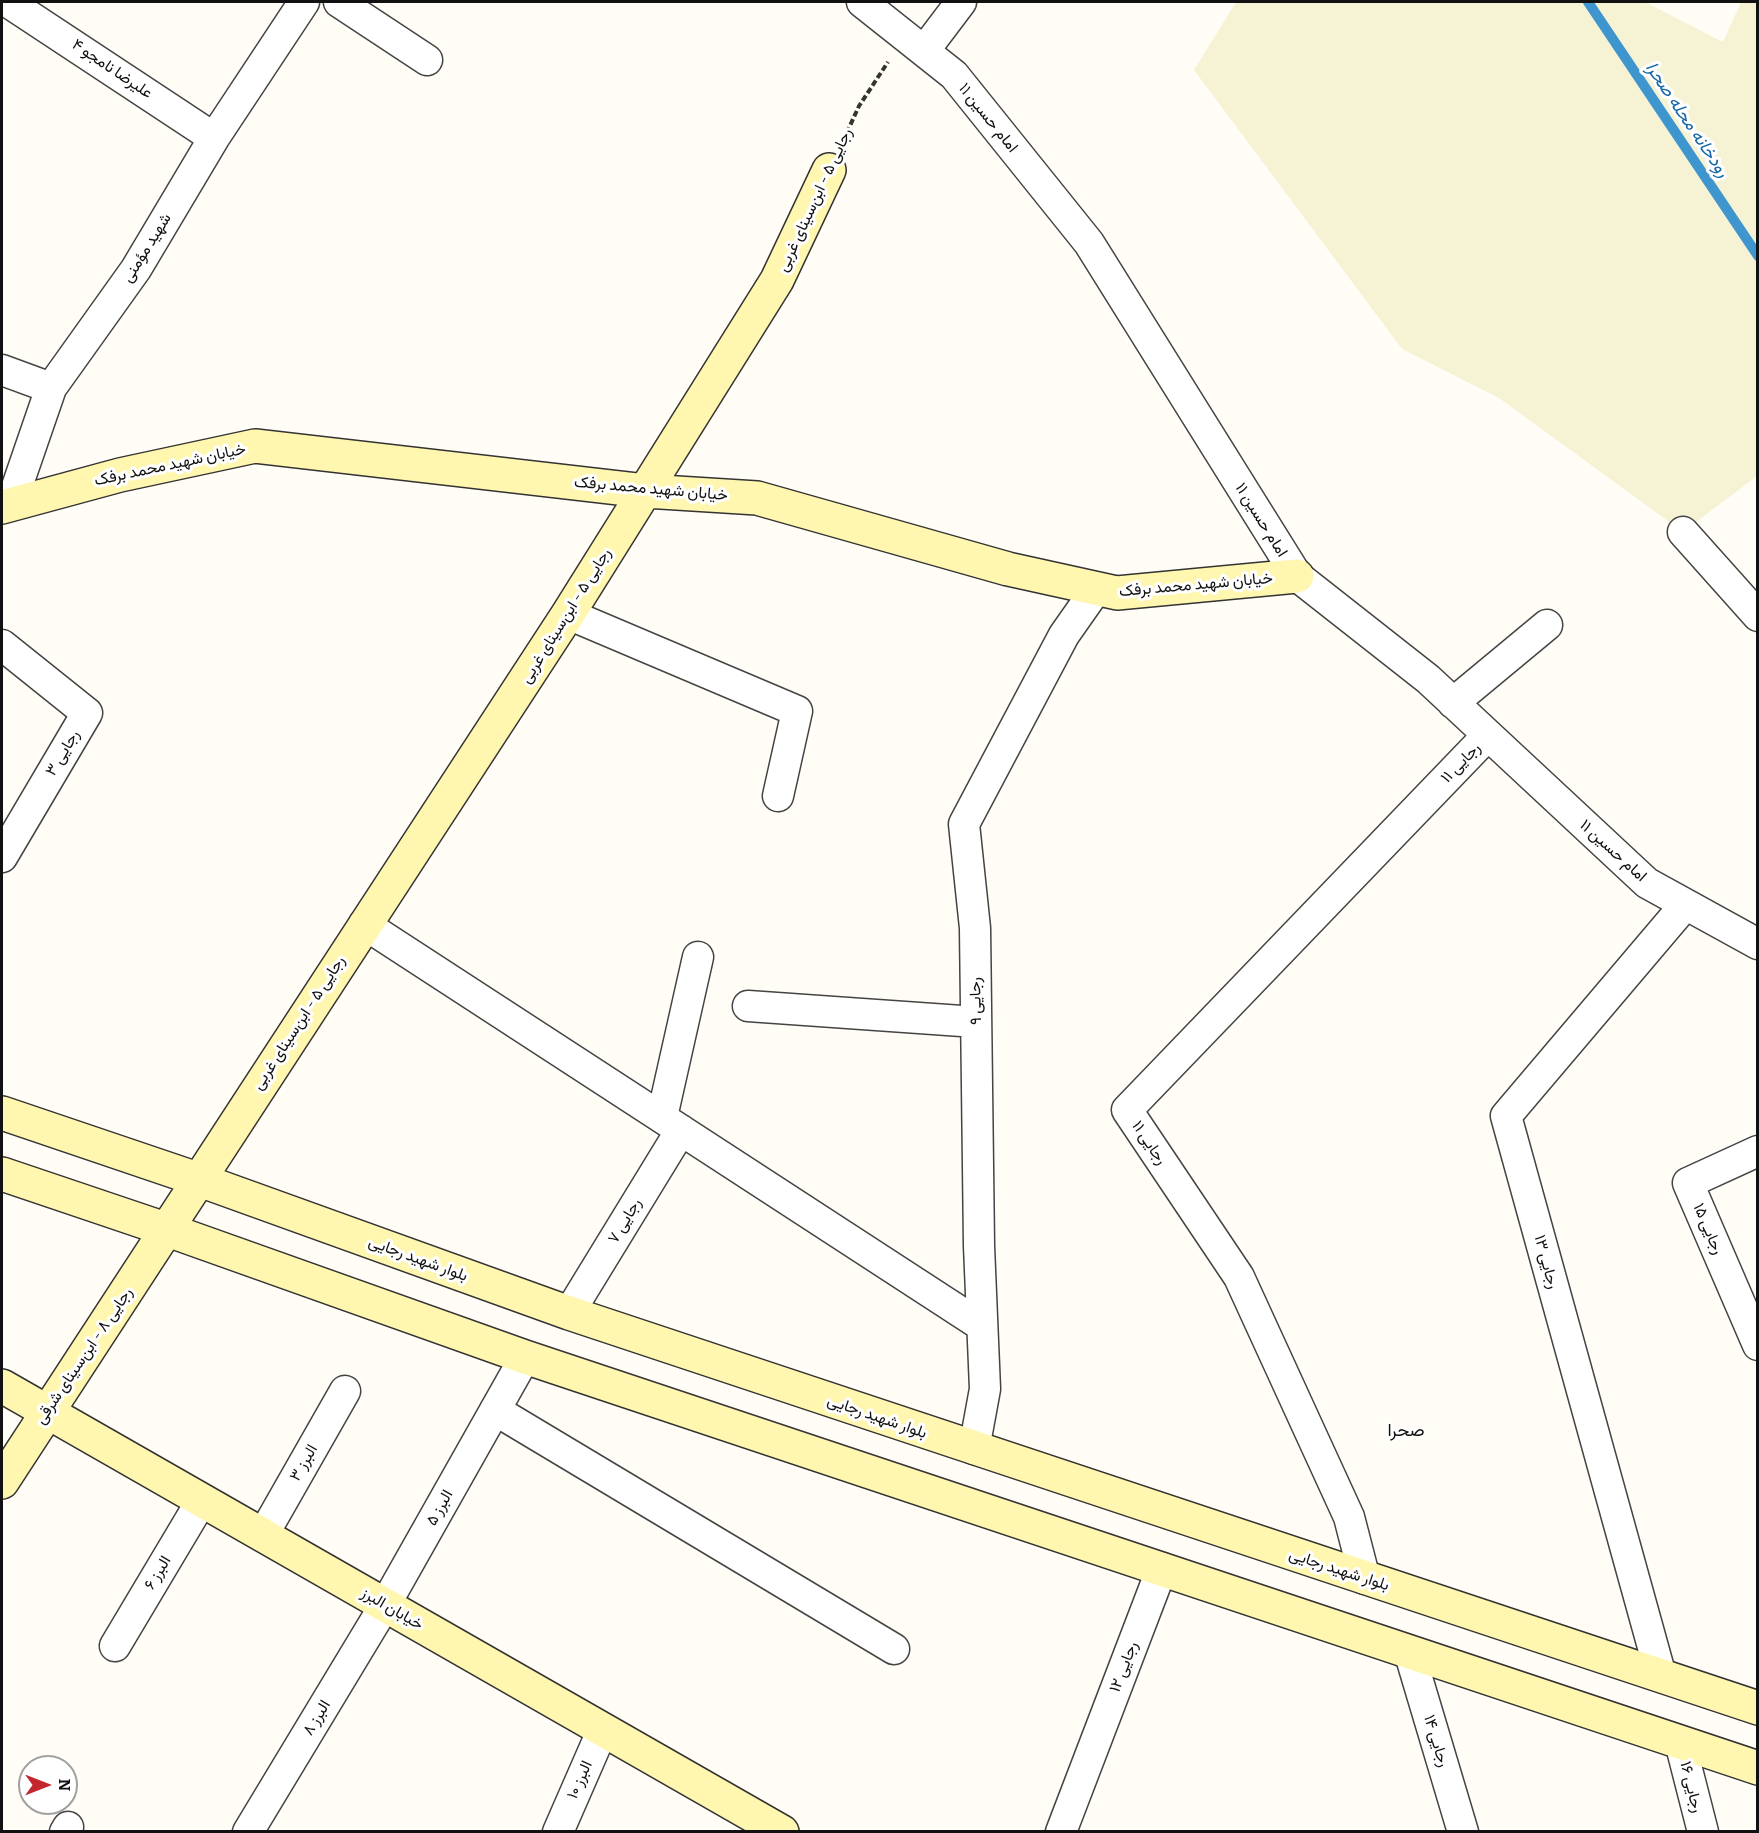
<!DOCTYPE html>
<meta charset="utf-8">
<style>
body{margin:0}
#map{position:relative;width:1759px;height:1833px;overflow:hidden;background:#fffdf5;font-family:Bitter,serif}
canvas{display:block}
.frame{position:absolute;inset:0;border:3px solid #111;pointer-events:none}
.north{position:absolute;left:18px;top:1755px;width:60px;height:60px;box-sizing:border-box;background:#fff;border:2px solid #a0a0a0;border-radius:50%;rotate:90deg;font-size:16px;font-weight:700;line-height:24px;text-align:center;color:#111}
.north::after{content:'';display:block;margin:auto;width:21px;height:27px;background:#c4262e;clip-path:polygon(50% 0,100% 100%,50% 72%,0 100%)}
</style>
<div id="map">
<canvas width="1759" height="1833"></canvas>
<div class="frame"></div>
<div class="north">N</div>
</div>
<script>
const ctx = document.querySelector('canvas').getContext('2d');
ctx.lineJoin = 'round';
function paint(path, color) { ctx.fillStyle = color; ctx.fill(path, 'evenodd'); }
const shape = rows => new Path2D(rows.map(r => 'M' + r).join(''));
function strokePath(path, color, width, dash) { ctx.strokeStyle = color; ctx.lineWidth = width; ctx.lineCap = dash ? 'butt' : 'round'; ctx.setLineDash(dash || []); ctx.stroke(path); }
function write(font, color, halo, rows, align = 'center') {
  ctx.font = font + ' Bitter,Vazirmatn,serif'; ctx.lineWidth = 6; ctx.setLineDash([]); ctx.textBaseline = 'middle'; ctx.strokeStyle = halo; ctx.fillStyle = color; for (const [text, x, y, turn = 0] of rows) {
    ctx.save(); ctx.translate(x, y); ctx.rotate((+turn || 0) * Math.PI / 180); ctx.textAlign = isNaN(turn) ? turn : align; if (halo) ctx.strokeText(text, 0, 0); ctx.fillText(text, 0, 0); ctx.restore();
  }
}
const farmland = shape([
 [1236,2,1645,2,1723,42,1741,2,1757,2,1757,476,1683,532,1499,398,1402,349,1194,70]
]);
const stream = shape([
 [1588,2,1758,256]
]);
const path = shape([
 [843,141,859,106,888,62]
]);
const street = shape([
 [8,2,214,138],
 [339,2,427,60],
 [862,2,954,75,1089,243,1297,576,1428,679,1647,883,1758,944],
 [924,51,961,2],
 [2,370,51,388],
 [11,504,51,388,136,269,214,138,304,2],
 [1683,532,1758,616],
 [568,614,797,711,778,796],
 [2,645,87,713,2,857],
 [1453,703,1547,625],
 [364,924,982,1326],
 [748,1006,976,1022],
 [662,1117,698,957],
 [1758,1151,1688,1183,1758,1345],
 [569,1313,681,1130],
 [495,1410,894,1649],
 [974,1449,985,1389,979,1246,975,928,964,824,1064,635,1097,588],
 [263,1535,345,1391],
 [1365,1579,1349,1517,1239,1277,1127,1110,1488,735],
 [115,1646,202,1500],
 [1409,1651,1463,1832],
 [1661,1676,1506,1116,1685,905],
 [1680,1742,1703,1832],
 [65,1832,68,1827],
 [248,1832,385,1605,525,1357],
 [558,1832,603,1729],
 [1061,1832,1162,1568]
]);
const secondary = shape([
 [2,507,120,475,255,446,645,491,757,498,1008,569,1117,593,1297,576],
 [2,1113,197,1179,569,1313,1758,1708],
 [2,1174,168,1230,525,1357,1758,1768],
 [2,1386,782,1832],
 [2,1482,568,614,777,280,829,170]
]);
const streetNames = [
 ["علیرضا نامجو ۴",112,69,34],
 ["امام حسین ۱۱",988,118,51],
 ["رجایی ۵ - ابن‌سینای غربی",815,200,-65],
 ["شهید مؤمنی",147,248,-58],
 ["خیابان شهید محمد برفک",170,465,-12],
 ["خیابان شهید محمد برفک",651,489,5],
 ["امام حسین ۱۱",1261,520,58],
 ["خیابان شهید محمد برفک",1196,585,-5],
 ["رجایی ۵ - ابن‌سینای غربی",566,616,-58],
 ["رجایی ۳",63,753,-59],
 ["رجایی ۱۱",1461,763,-46],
 ["امام حسین ۱۱",1613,851,42],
 ["رجایی ۹",976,1001,-91],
 ["رجایی ۵ - ابن‌سینای غربی",299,1023,-57],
 ["رجایی ۱۱",1149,1143,56],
 ["رجایی ۷",625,1221,-59],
 ["رجایی ۱۵",1708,1229,67],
 ["بلوار شهید رجایی",418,1259,20],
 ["رجایی ۱۳",1546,1262,75],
 ["رجایی ۸ - ابن‌سینای شرقی",84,1356,-56],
 ["بلوار شهید رجایی",877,1417,19],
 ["البرز ۳",304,1463,-60],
 ["البرز ۵",440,1508,-61],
 ["بلوار شهید رجایی",1339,1570,18],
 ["البرز ۶",158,1573,-59],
 ["خیابان البرز",392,1609,30],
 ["رجایی ۱۲",1124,1667,-69],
 ["البرز ۸",317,1718,-59],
 ["رجایی ۱۴",1436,1741,73],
 ["البرز ۱۰",580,1780,-66],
 ["رجایی ۱۶",1691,1787,76]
];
const waterNames = [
 ["رودخانه محله صحرا",1687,120,56]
];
const neighbourhoodNames = [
 ["صحرا",1406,1431]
];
paint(farmland, '#f6f3d4');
strokePath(stream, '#3f96cf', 10);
strokePath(street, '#444', 33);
strokePath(secondary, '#333', 36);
strokePath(path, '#333', 4, [6, 3]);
strokePath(street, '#fff', 30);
strokePath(secondary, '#fff6b0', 33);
write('16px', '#111', '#fff', streetNames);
write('italic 18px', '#1768a6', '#fff', waterNames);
write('18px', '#111', '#fff', neighbourhoodNames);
</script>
